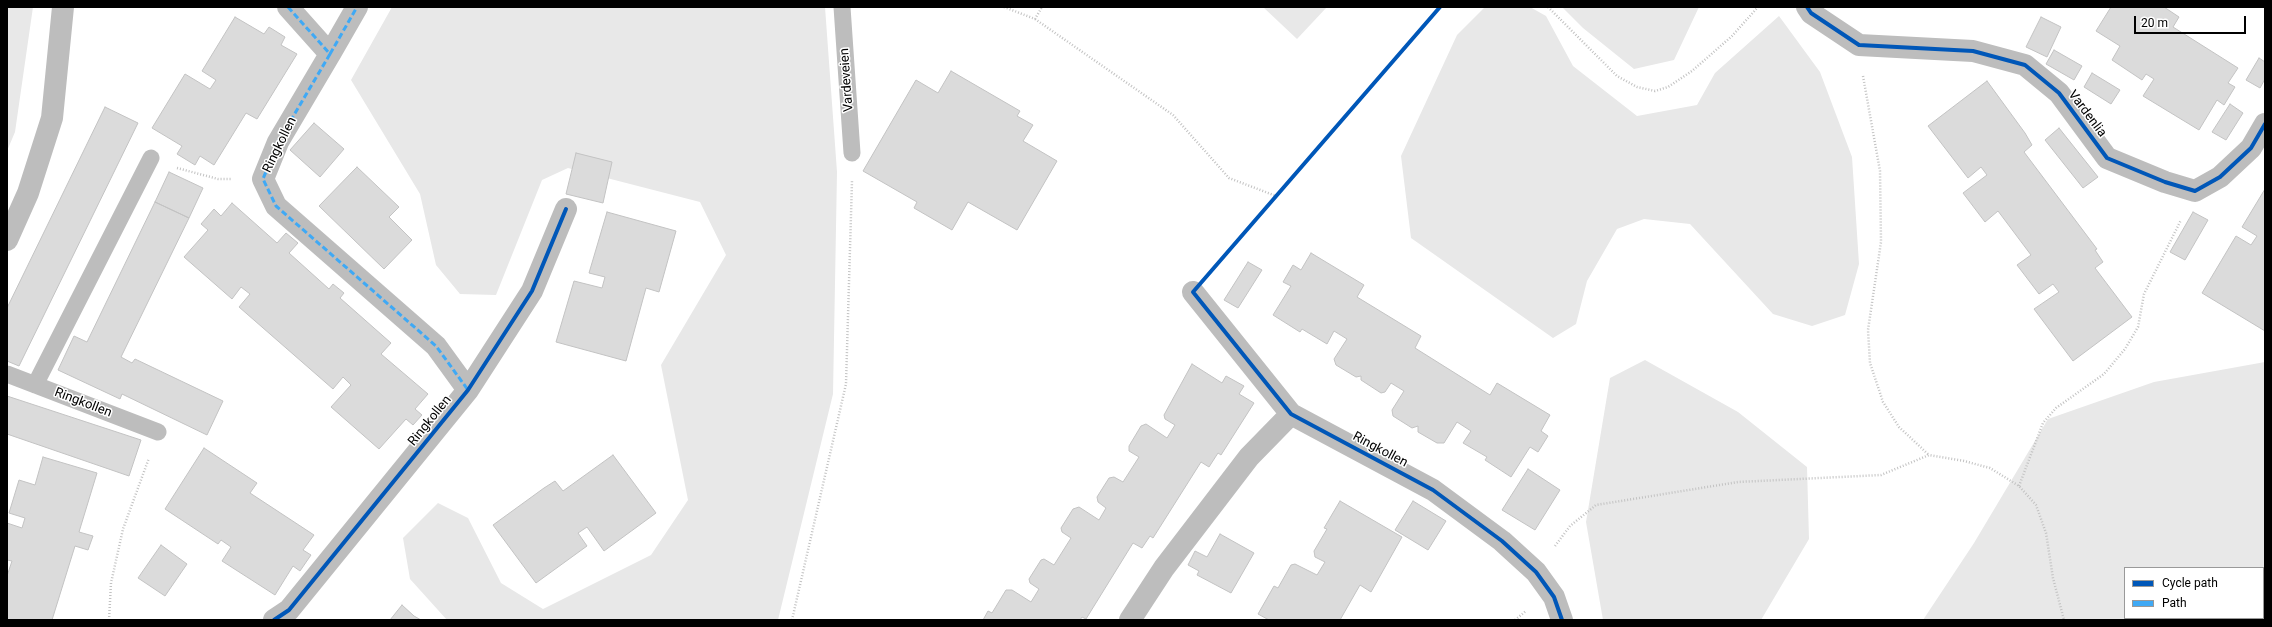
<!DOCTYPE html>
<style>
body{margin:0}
#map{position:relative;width:2272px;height:627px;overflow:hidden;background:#fff;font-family:Roboto,sans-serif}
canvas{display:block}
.frame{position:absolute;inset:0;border:8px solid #000;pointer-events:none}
.legend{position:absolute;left:2124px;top:567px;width:140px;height:52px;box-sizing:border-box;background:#fff;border:1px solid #999;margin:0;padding:5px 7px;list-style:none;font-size:12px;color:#000}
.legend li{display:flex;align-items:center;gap:8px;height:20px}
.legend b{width:20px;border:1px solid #999}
.scale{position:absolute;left:2134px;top:16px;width:112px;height:18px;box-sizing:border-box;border:2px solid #000;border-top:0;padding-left:5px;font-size:12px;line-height:14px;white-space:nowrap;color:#000;-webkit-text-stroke:3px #fff;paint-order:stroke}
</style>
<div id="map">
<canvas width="2272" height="627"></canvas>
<div class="frame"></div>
<ul class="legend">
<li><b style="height:5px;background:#0057b8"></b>Cycle path</li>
<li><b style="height:5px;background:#3fa9f5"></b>Path</li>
</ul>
<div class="scale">20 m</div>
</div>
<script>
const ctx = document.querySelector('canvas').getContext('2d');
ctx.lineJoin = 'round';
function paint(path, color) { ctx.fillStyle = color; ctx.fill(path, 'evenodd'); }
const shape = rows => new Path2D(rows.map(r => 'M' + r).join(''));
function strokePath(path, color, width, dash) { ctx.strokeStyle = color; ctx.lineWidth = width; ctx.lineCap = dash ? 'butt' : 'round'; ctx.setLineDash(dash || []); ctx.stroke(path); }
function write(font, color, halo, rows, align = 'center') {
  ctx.font = font + ' Roboto,sans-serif'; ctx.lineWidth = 3; ctx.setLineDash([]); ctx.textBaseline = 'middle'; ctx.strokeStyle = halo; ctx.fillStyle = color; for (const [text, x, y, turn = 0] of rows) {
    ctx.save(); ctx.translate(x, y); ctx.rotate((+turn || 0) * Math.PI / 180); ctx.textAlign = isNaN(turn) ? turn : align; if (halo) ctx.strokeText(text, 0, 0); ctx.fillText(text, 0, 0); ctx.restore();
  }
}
const green = shape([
 [7,7,33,7,15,132,7,151],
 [392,7,825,7,837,172,833,394,778,620,447,620,410,579,403,538,438,503,468,518,501,583,543,609,651,555,688,500,661,365,726,255,700,202,568,168,542,180,496,295,460,294,436,265,420,194,351,80],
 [1263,7,1327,7,1297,39],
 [1485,7,1530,7,1546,16,1573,66,1637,116,1697,105,1715,73,1779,16,1820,72,1852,157,1859,264,1845,315,1812,326,1773,314,1690,224,1644,219,1617,229,1587,281,1576,324,1553,338,1411,238,1401,156,1457,35],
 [1562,7,1699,7,1674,60,1634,69,1583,28],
 [1645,360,1738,412,1807,467,1809,539,1761,620,1603,620,1586,522,1610,378],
 [2265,362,2265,620,1923,620,1974,543,2048,419,2154,382],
 [2125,568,2263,568,2263,618,2125,618]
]);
const building = shape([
 [2111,7,2164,7,2179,17,2173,27,2238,68,2228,83,2235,87,2224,105,2217,100,2199,130,2143,96,2154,79,2146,74,2142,80,2112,60,2120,46,2096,31,2111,7],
 [235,17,264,34,269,27,285,37,281,45,297,54,257,119,246,113,214,165,200,156,195,165,177,154,182,146,152,128,185,74,210,89,216,80,202,71,235,17],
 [2041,17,2061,27,2047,57,2026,47,2041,17],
 [2054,50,2082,66,2074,80,2046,64,2054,50],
 [2259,58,2265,62,2265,79,2260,88,2246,80,2259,58],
 [951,71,1020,111,1017,116,1033,125,1023,141,1057,161,1017,230,968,202,952,230,914,208,917,202,863,171,916,80,938,93,951,71],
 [2092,73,2120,90,2111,104,2084,87,2092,73],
 [1987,81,2025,133,2032,145,2024,152,2097,249,2095,250,2103,262,2095,268,2132,317,2073,361,2034,309,2059,292,2053,284,2039,294,2017,265,2031,255,1998,211,1985,222,1963,193,1987,175,1981,167,1968,178,1928,126,1987,81],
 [2230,104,2243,113,2226,140,2212,132,2230,104],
 [105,107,138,123,19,366,7,361,7,308,105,107],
 [314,123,344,149,320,177,290,150,314,123],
 [2059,128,2098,177,2083,188,2045,140,2059,128],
 [576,153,612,162,603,203,566,194,576,153],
 [357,167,399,207,389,217,412,240,384,269,319,206,357,167],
 [169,172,203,188,189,218,155,202,169,172],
 [2265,189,2265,331,2202,293,2236,236,2251,245,2257,236,2242,227,2265,189],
 [155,202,189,218,121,357,132,363,135,359,223,401,207,435,122,394,120,399,58,370,74,336,87,342,155,202],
 [232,203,277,243,286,233,298,243,289,253,329,289,333,284,344,293,340,298,391,343,381,354,428,394,415,409,422,415,413,425,406,419,379,449,331,407,351,385,343,377,333,389,239,307,250,294,241,287,232,299,184,257,208,230,201,224,214,209,221,216,232,203],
 [607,212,676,231,659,292,646,288,626,361,556,342,574,281,602,288,605,277,589,273,607,212],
 [2193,212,2208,220,2185,260,2170,252,2193,212],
 [1311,253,1364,285,1357,297,1421,336,1415,348,1490,395,1497,383,1550,415,1541,431,1548,436,1538,452,1530,447,1511,477,1485,460,1487,457,1463,443,1471,431,1457,422,1444,443,1437,443,1418,432,1418,426,1412,428,1393,416,1392,410,1404,391,1391,383,1385,392,1381,393,1361,380,1361,376,1356,377,1336,365,1334,359,1347,339,1334,331,1327,344,1302,329,1300,332,1273,315,1291,286,1283,282,1293,265,1301,270,1311,253],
 [1248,262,1262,270,1238,308,1224,300,1248,262],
 [1192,364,1222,383,1226,376,1244,386,1239,394,1254,403,1221,455,1218,453,1209,467,1201,462,1153,538,1150,536,1142,548,1133,543,1086,619,1082,617,1080,620,983,620,988,611,992,613,1006,590,1012,590,1031,602,1039,589,1030,583,1029,579,1041,560,1044,559,1054,565,1071,538,1062,532,1061,528,1073,509,1079,507,1099,520,1106,508,1098,502,1097,497,1109,478,1114,477,1123,482,1139,457,1129,451,1129,446,1141,426,1146,424,1167,438,1175,425,1165,419,1164,415,1192,364],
 [7,396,141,440,129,476,7,434,7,396],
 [204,448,257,483,250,493,314,535,303,550,311,555,300,571,293,566,275,595,222,561,231,547,221,540,218,544,165,509,204,448],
 [613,455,656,513,604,551,587,527,578,533,587,546,536,583,493,525,544,488,555,481,563,491,613,455],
 [43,457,97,473,79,532,93,536,88,550,75,546,52,620,7,620,7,576,12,561,7,560,7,523,22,528,25,518,9,513,19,480,35,485,43,457],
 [1528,469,1560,490,1535,530,1502,510,1528,469],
 [1340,501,1402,537,1371,592,1360,585,1340,620,1269,620,1258,614,1274,586,1278,588,1291,565,1295,564,1317,575,1325,562,1315,557,1314,551,1327,529,1324,528,1340,501],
 [1413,501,1446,521,1428,550,1395,530,1413,501],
 [1220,534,1254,553,1231,593,1197,575,1199,571,1188,565,1195,551,1207,557,1220,534],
 [161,545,187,564,165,596,138,578,161,545],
 [402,605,414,616,421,620,390,620,402,605]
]);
const path = shape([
 [1004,7,1035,19,1042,7],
 [1548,7,1617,76,1637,87,1655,91,1668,87,1692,71,1732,36,1758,7],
 [1035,19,1173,115,1229,178,1276,196],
 [1863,76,1880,171,1881,242,1868,330,1870,363,1883,402,1899,427,1929,455],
 [177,168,218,179,232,179],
 [2019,486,2043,423,2056,408,2104,374,2125,349,2138,327,2144,294,2181,220],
 [1555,546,1570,526,1596,505,1738,482,1881,475,1929,455,1964,461,1990,468,2019,486,2036,505,2046,533,2053,578,2064,620],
 [109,620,111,583,123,529,149,458],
 [792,620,846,384,852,181],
 [1515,620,1526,611]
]);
const lane = shape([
 [842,7,852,153],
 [7,374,158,432],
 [35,385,151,158]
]);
const street = shape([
 [288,7,330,54,278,142,263,179,276,206,436,346,468,390],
 [1807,7,1811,13,1859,45,1973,51,2025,65,2059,93,2107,158,2165,182,2195,191,2220,177,2251,148,2265,124],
 [330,54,357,7],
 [7,240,28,193,52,118,63,7],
 [1193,292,1291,414,1433,490,1502,541,1536,572,1554,597,1562,620],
 [274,620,289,610,468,390,532,291,566,209],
 [1130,620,1164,568,1249,457,1291,414]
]);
const quiet = shape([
 [288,7,330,54,278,142,263,179,276,206,436,346,468,390],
 [330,54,357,7]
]);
const cycleway = shape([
 [1440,7,1193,292,1291,414,1433,490,1502,541,1536,572,1554,597,1562,620],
 [1807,7,1811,13,1859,45,1973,51,2025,65,2059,93,2107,158,2165,182,2195,191,2220,177,2251,148,2265,124],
 [274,620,289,610,468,390,532,291,566,209]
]);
const streetNames = [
 ["Vardeveien",847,80,-94],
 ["Vardenlia",2087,114,53],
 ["Ringkollen",280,145,-64],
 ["Ringkollen",83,403,21],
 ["Ringkollen",430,421,-51],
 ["Ringkollen",1380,450,28]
];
paint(green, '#e8e8e8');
paint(building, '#dbdbdb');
strokePath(building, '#c3c3c3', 1);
strokePath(path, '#c2c2c2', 2.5, [1, 2]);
strokePath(lane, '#bdbdbd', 17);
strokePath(street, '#bdbdbd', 22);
strokePath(quiet, '#3fa9f5', 3, [6, 3]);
strokePath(cycleway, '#0057b8', 4);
write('13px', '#000', '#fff', streetNames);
</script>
